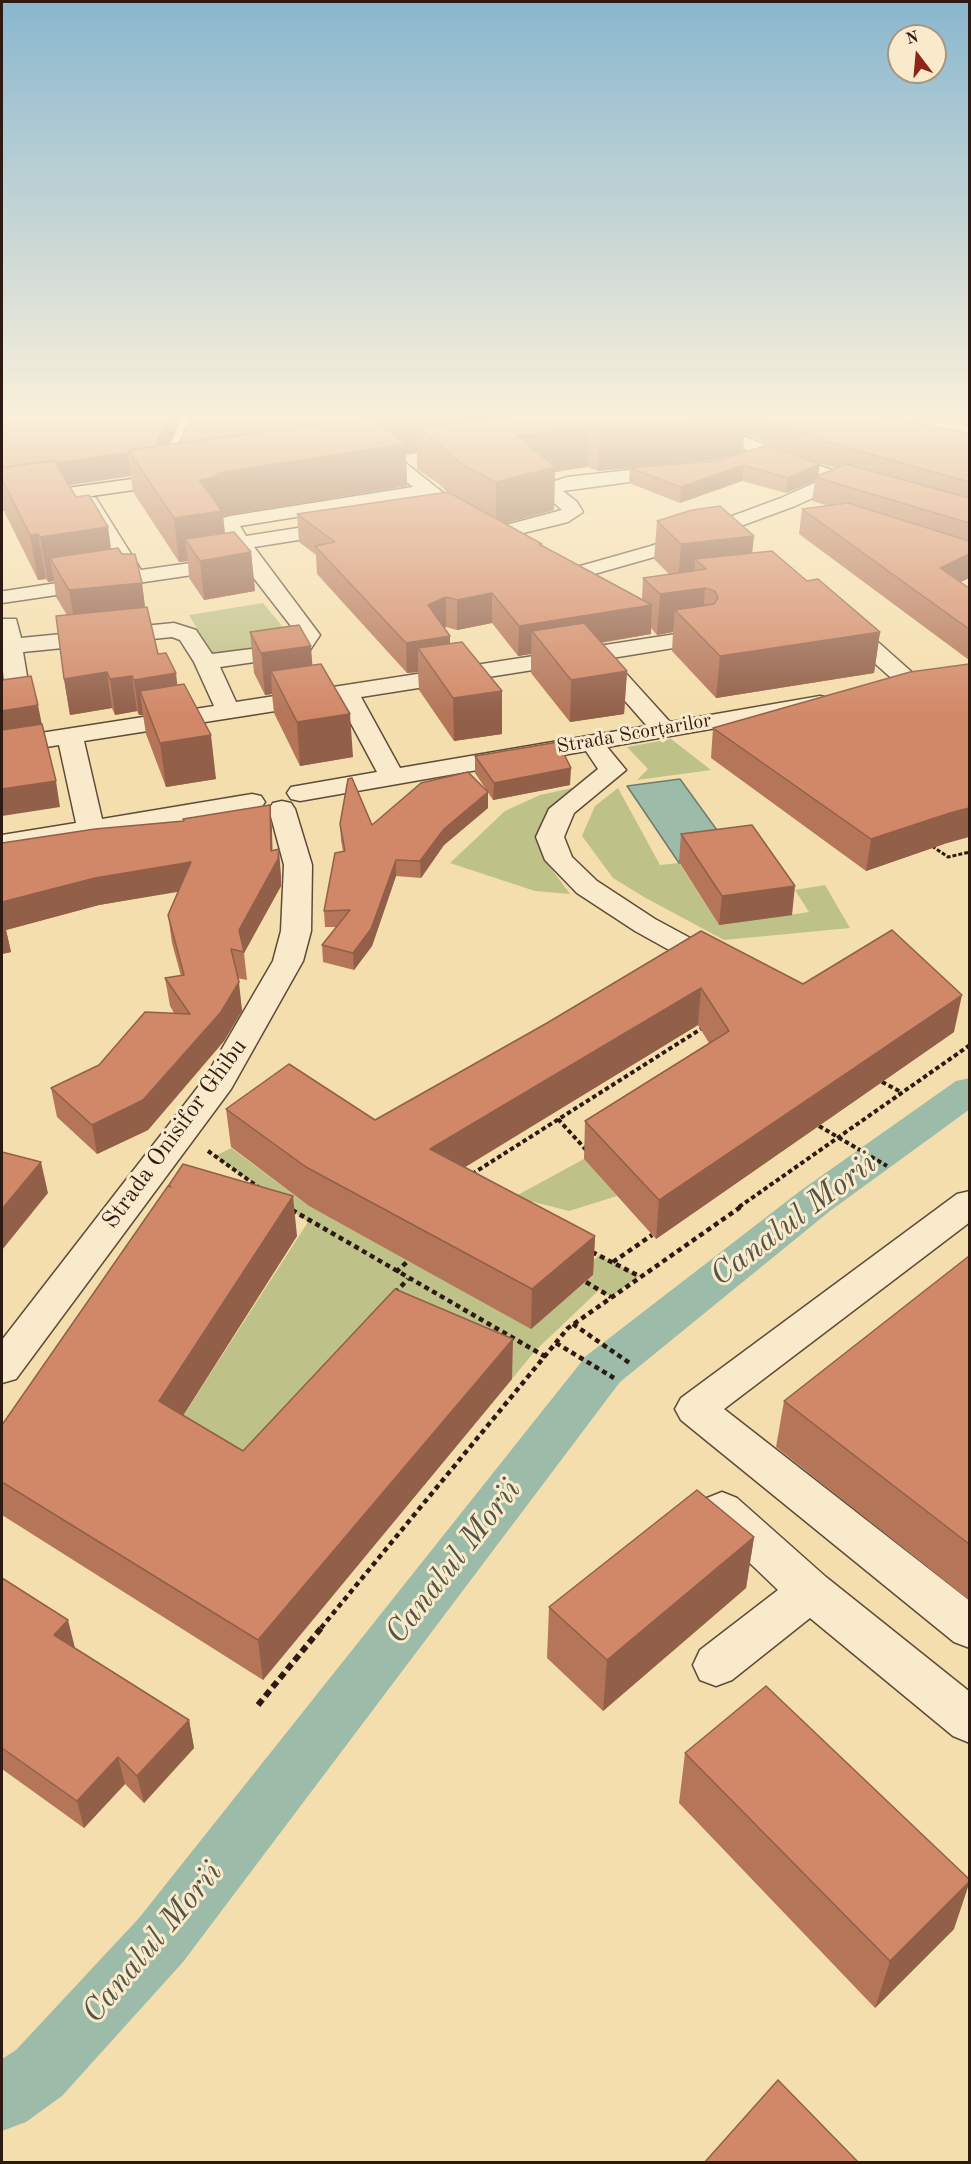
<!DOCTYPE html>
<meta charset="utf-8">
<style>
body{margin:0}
#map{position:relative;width:971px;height:2164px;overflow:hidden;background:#f5dead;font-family:"Old Standard TT",serif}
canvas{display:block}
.frame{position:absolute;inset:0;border:3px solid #2d1a13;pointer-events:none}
.north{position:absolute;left:887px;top:24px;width:60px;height:60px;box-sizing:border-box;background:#f8eaca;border:2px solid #a79781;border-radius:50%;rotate:344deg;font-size:16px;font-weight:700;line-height:24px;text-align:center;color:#2d1a13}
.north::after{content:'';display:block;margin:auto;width:21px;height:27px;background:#8f2418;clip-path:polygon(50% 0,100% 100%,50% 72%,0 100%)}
</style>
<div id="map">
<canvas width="971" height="2164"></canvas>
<div class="frame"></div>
<div class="north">N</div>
</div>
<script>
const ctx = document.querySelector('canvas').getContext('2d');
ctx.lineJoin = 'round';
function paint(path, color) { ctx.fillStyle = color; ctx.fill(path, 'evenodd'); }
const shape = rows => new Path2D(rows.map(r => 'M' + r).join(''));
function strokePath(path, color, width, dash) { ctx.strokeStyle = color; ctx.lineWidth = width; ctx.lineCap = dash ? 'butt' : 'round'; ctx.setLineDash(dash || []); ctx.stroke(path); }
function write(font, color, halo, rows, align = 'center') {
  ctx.font = font + ' "Old Standard TT",serif'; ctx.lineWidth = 6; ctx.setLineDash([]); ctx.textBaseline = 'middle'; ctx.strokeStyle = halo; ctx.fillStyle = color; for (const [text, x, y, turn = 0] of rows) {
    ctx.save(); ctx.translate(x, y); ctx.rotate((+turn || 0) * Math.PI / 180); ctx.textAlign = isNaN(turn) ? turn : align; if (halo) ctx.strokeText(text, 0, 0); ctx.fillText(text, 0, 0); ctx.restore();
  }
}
const green = shape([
 [263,603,296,643,212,655,189,615],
 [671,739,711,770,637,780,648,769,627,747],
 [572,788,575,793,539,837,547,863,570,894,535,891,450,863,505,811,540,795],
 [618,788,660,865,679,863,719,925,809,912,795,890,825,885,850,928,724,940,644,897,613,878,582,836,595,806],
 [231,1148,309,1206,531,1328,593,1276,584,1270,599,1255,639,1276,611,1297,599,1290,535,1351,512,1379,397,1329,248,1491,167,1441,308,1222,215,1156],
 [584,1159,617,1196,569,1211,514,1197]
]);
const water = shape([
 [680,779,735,855,679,863,627,786,680,779]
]);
const canal = shape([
 [877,413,970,414,970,426,887,419,877,413],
 [970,1078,970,1109,830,1211,620,1382,183,1962,62,2096,26,2122,2,2131,2,2059,16,2050,139,1918,586,1356,800,1191,956,1081,970,1078]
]);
const pathFar3 = shape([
 [932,846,948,857,970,852]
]);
const pathFar2 = shape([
 [882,1082,901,1092],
 [558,1119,588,1152],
 [819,1126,887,1166],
 [208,1151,261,1189],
 [472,1174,704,1027],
 [739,1207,970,1045]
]);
const pathFar1 = shape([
 [292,1210,546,1357],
 [592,1252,639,1276],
 [613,1262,652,1235],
 [396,1272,408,1261],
 [586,1282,611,1297],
 [395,1293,408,1279],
 [573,1324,631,1364],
 [556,1343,614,1378],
 [321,1628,568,1328,742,1206]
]);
const path = shape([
 [258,1705,322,1627]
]);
const minor = shape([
 [672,413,692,413,704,421,820,466,873,483,876,487,866,493,842,485,795,506,665,554,566,582,559,580,555,576,559,572,651,546,781,498,823,479,692,429,672,413],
 [378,445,384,446,479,521,476,525,469,527,462,525,426,496,240,526,246,536,343,521,350,523,353,527,350,531,343,533,254,547,320,635,310,650,296,656,220,667,236,702,702,630,710,632,713,637,710,642,612,658,670,722,820,696,829,698,832,703,829,708,820,710,607,747,626,770,574,813,564,837,572,857,597,881,655,919,729,959,733,965,729,971,718,974,707,971,635,931,577,893,545,860,536,837,549,809,598,769,586,751,300,801,291,799,287,793,291,787,377,772,339,701,84,741,102,819,252,794,261,796,265,802,261,808,252,810,2,851,2,835,76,823,59,745,2,754,2,739,214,706,194,662,180,640,172,637,23,652,28,682,24,687,8,687,4,682,2,661,2,619,16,619,21,638,174,623,196,630,212,654,283,645,294,640,298,635,253,577,219,525,220,522,223,518,230,516,413,487,372,454,369,450,372,446,378,445],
 [590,661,647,726,400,768,361,697,590,661],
 [674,465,681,467,683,471,681,475,563,491,577,502,583,512,568,522,491,541,484,539,481,535,484,531,562,510,544,494,546,484,567,477,674,465],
 [89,496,96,498,141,570,233,557,240,559,243,563,240,567,233,569,2,603,2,591,5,591,122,573,79,502,89,496],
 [843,616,851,618,923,682,927,687,923,692,907,692,835,628,832,623,835,618,843,616],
 [282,801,291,803,295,809,312,865,311,931,303,961,231,1089,16,1379,2,1383,2,1340,205,1078,273,961,281,931,284,865,269,809,273,803,282,801],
 [970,1191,970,1222,724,1409,970,1601,970,1648,954,1642,681,1420,675,1409,681,1398,957,1194,970,1191],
 [722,1492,737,1498,826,1577,970,1692,970,1743,953,1736,810,1618,732,1680,716,1686,700,1680,693,1665,700,1650,778,1590,707,1522,700,1510,707,1498,722,1492]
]);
const major = shape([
 [175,473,182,475,184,479,182,483,2,509,2,497,175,473]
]);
const wall = shape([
 [2,413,185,413,170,445,179,443,193,413,900,413,899,420,910,422,911,413,960,413,912,423,969,433,969,578,961,582,969,588,969,660,799,534,802,509,829,506,812,501,815,481,786,493,742,481,680,503,629,483,630,468,598,471,587,467,555,472,554,510,505,523,542,546,642,599,643,578,669,574,654,559,657,521,753,553,807,581,880,632,874,673,716,698,672,651,673,632,657,635,651,628,651,634,601,643,627,671,624,714,570,722,531,673,531,654,518,656,492,623,457,630,446,627,444,628,450,636,450,644,502,734,454,741,419,690,418,672,407,673,317,574,316,555,299,542,297,514,447,492,439,484,417,469,417,453,406,455,407,486,223,516,225,533,251,552,255,591,204,600,189,578,188,561,179,562,133,492,131,476,69,485,76,497,108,527,111,549,142,583,145,608,158,654,178,685,216,779,166,787,146,734,143,715,139,715,137,711,115,715,112,708,70,715,64,679,67,615,56,597,54,581,48,582,46,579,38,580,4,511,2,499],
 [744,434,821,464,836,468,818,475,820,464,660,465,714,460,743,452],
 [250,632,312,665,353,757,300,766,274,713,272,694,265,695,254,673],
 [713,728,944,844,866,871,711,758],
 [475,756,570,785,493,800,475,773],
 [270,805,272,831,272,850,281,876,281,886,244,953,247,980,237,978,242,1011,224,1041,148,1130,97,1154,57,1117,51,1088,99,1065,174,1013,170,1006,165,978,181,976,172,943,168,915,178,891,99,905,6,930,11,952,2,954,2,843,184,821],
 [488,808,444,845,421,878,396,876,372,946,354,970,323,962,322,945,337,927,325,927,324,911,343,851,341,840,340,824,372,825],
 [681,834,792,915,719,925,679,862],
 [701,931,803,984,954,1032,656,1239,584,1159,585,1121,709,1043,698,1025,464,1167,595,1236,593,1275,531,1329,309,1206,231,1147,226,1109,375,1120,547,1023],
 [169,1185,297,1236,183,1415,243,1451,512,1379,263,1680,2,1515,2,1425,169,1187],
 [969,1256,969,1600,776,1447,784,1401],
 [754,1537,746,1588,603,1711,547,1658,549,1607],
 [2,1578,75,1648,189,1720,194,1748,144,1803,125,1784,84,1828,2,1769],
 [685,1753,954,1929,875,2008,679,1803]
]);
const shadedWall = shape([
 [171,413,185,413,156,473,129,453],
 [418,413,746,413,743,452,714,460,598,471,600,430,589,426,587,467,555,472,554,510,496,526,496,482,416,428,417,453,406,455,407,486,223,516,227,555,185,539,188,561,179,562,174,518,199,480,218,473,399,445,399,433,397,431,398,439,178,446],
 [855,413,900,413,898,426],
 [911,413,960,413,910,423],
 [128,453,131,476,9,494,2,470],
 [820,464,818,478,815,477,815,481,786,493,788,478],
 [744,465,742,481,680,503,681,487],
 [108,527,114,572,50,558,54,581,48,582,40,537],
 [38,534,46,579,38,580,30,535],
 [754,536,750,574,706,569,695,559,694,581,678,583,681,544],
 [251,552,255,591,204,600,200,561],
 [969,554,969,578,936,593,940,568],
 [142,583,147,623,76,630,69,590],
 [705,588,702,628,675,610,673,632,657,635,660,594],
 [492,593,492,623,457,630,457,600],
 [446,597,446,627,429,635,428,605],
 [652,605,651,634,548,651,532,631,531,654,518,656,519,626],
 [880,632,874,673,716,698,720,656],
 [450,636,450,667,418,648,418,672,407,673,406,643],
 [311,646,314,688,271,671,272,694,265,695,261,653],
 [627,671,624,714,570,722,571,680],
 [107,672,112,708,70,715,64,679],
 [176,673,180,709,140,691,143,715,139,715,134,680],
 [132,676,137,711,115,715,110,679],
 [502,691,502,734,454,741,453,698],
 [38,705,43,730,2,738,2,711],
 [350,714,353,757,300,766,297,722],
 [211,735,216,779,166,787,160,743],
 [571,768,570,785,493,800,494,783],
 [56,781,60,807,2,816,2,789],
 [488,792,488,808,444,845,421,878,420,861,444,829],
 [270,805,272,831,273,869,279,849,281,876,281,886,244,953,239,930,271,851],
 [969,808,969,837,944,844,866,871,871,839,950,813],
 [396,860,396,876,372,946,354,970,353,953],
 [191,862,195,889,99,905,6,930,11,952,2,954,2,902,95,878],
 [795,886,792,915,719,925,722,896],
 [239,982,242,1011,224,1041,148,1130,97,1154,92,1125],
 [701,988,698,1025,431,1188,430,1149],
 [962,995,954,1032,656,1239,659,1200],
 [41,1162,48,1193,2,1250,2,1209],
 [293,1196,297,1236,167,1441,159,1401],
 [595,1236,593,1275,531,1329,532,1289],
 [513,1339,512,1379,263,1680,258,1640],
 [754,1537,746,1588,603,1711,607,1660],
 [68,1620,75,1648,54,1635],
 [189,1720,194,1748,144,1803,137,1776],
 [118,1757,125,1784,84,1828,77,1801],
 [969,1882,969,1884,954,1929,875,2008,890,1961]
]);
const building = shape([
 [2,413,171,413,154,447,128,450,128,453,56,463,54,460,2,468,2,413],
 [193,413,418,413,374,419,372,417,179,443,193,413],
 [527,413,537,413,448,424,527,413],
 [538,413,738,413,717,419,600,430,589,426,517,436,555,467,496,482,460,463,438,443,416,428,538,413],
 [751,413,862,413,969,433,969,482,824,441,751,413],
 [372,417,406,444,218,473,215,477,199,480,222,511,174,518,128,450,372,417],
 [416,429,416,431,399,433,397,431,416,429],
 [768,445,820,464,788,478,744,465,681,487,630,468,716,461,768,445],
 [54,460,76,497,89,495,108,527,40,537,38,534,30,535,2,479,2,468,54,460],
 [846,464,969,498,969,523,815,477,846,464],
 [448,492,542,544,539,544,652,605,519,626,492,593,457,600,446,597,428,605,450,636,406,643,315,546,335,542,297,514,448,492],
 [848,503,969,541,969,554,940,568,969,588,969,629,802,509,848,503],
 [720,506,754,536,681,544,657,521,692,510,720,506],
 [234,532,251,552,200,561,185,539,234,532],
 [118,548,122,554,135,554,142,583,69,590,50,558,118,548],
 [772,551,807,581,818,579,880,632,720,656,675,610,714,604,718,598,715,591,705,588,660,594,643,578,706,569,695,559,772,551],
 [147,607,158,654,166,653,176,673,134,680,132,676,110,679,107,672,64,679,56,616,147,607],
 [584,623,627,671,571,680,532,631,584,623],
 [299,625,311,646,261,653,250,632,299,625],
 [462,642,502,691,453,698,418,648,462,642],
 [321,664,350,714,297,722,271,671,321,664],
 [969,664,969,808,950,813,871,839,713,728,910,672,969,664],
 [31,676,38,705,2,711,2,680,31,676],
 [184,684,211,735,160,743,140,691,184,684],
 [42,724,56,781,2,789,2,730,42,724],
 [558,742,571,768,494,783,475,756,558,742],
 [468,772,488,792,444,829,420,861,396,860,371,929,353,953,322,945,350,910,324,911,335,853,345,851,340,824,348,779,352,778,372,825,421,783,468,772],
 [270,805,271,851,279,849,278,859,239,930,244,952,231,949,239,982,221,1012,143,1100,92,1125,51,1088,99,1065,145,1012,190,1014,165,978,184,975,168,915,191,862,95,878,2,902,2,843,95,829,184,821,183,819,270,805],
 [752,825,795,886,722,896,681,834,752,825],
 [892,930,962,995,659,1200,585,1121,729,1031,701,988,430,1149,595,1236,532,1289,306,1167,226,1109,289,1064,375,1120,547,1023,701,931,803,984,892,930],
 [2,1152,41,1162,2,1209,2,1152],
 [183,1164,293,1196,159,1401,243,1451,395,1289,513,1339,258,1640,2,1482,2,1425,168,1186,171,1187,169,1185,183,1164],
 [969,1256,969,1544,784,1401,969,1256],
 [697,1490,754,1537,607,1660,549,1607,697,1490],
 [2,1578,68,1620,54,1635,189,1720,137,1776,118,1757,77,1801,2,1748,2,1578],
 [766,1686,969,1879,969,1882,890,1961,685,1753,766,1686],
 [778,2080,859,2163,704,2163,778,2080]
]);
const farStreetnames = [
 ["Strada Scorțarilor",634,734,-10]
];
const streetNames = [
 ["Strada Onisifor Ghibu",175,1134,-54]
];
const nearWaternames = [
 ["Canalul Morii",794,1220,-37],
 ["Canalul Morii",454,1562,-52],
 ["Canalul Morii",153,1943,-50]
];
paint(green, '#bec188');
paint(water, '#9cbca9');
strokePath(water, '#707b6d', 1.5);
paint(canal, '#9cbca9');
strokePath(minor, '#5f4b3a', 3);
strokePath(major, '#2d1a13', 3);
strokePath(pathFar3, '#2d1a13', 3, [4, 2]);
strokePath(pathFar2, '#2d1a13', 4, [4.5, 3]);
strokePath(pathFar1, '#2d1a13', 4.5, [5, 4]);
strokePath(path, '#2d1a13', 6, [7, 4.5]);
paint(minor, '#f8eaca');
paint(major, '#f5dead');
paint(wall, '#b47559');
paint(shadedWall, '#925f49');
paint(building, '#d18868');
strokePath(building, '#925f49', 1.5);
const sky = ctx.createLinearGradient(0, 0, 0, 716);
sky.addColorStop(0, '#89b7cf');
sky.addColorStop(0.58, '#faf0da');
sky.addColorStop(1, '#faf0da00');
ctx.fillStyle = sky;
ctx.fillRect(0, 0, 971, 716);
write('20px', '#2d1a13', '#f8eaca', farStreetnames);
write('24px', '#2d1a13', '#f8eaca', streetNames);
write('italic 32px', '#545348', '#f8eaca', nearWaternames);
</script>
